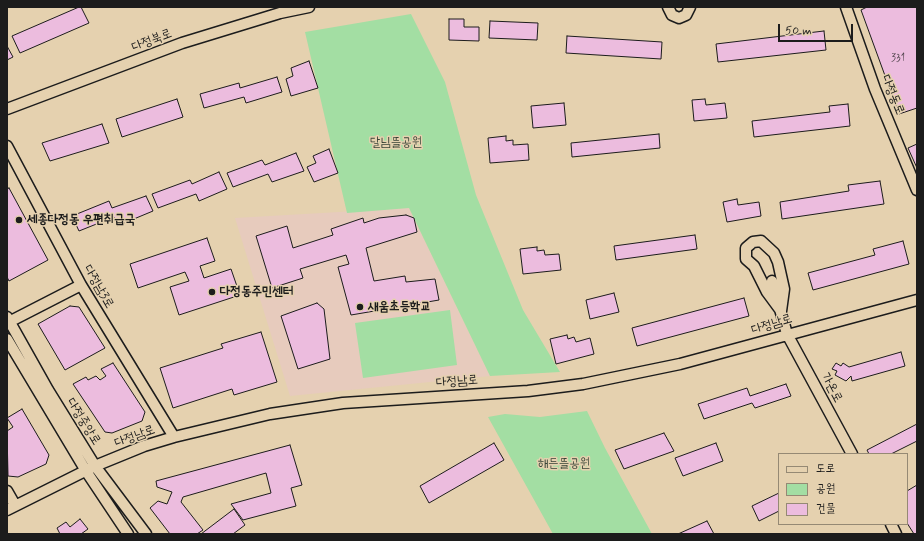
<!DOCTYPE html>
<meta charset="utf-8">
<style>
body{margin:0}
#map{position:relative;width:924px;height:541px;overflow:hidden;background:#e5d1af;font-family:Mynerve,"Poor Story",sans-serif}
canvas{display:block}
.frame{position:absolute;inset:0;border:8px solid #1c1c1c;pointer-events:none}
.legend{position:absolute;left:778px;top:453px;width:130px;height:72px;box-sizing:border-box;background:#e5d1af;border:1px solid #958974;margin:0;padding:5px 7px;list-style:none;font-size:12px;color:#1c1c1c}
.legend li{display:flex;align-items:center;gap:8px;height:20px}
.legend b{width:20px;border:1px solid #958974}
.scale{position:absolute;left:778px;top:24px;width:75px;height:18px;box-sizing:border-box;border:2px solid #1c1c1c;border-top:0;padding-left:5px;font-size:12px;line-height:14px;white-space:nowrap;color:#1c1c1c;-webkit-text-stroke:3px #e5d1af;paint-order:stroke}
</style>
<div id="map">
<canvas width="924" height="541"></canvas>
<div class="frame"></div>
<ul class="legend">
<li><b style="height:5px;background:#e5d1af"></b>도로</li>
<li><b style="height:11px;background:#a3dea3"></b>공원</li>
<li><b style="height:11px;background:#ecbcde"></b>건물</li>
</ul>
<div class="scale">50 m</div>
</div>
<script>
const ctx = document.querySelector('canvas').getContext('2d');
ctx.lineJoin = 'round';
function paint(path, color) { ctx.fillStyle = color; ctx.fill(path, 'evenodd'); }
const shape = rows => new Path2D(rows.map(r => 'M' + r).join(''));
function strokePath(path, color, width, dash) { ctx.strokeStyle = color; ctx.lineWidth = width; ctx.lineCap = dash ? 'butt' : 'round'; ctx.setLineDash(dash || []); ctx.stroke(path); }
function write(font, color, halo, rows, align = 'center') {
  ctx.font = font + ' Mynerve,"Poor Story",sans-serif'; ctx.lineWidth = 3; ctx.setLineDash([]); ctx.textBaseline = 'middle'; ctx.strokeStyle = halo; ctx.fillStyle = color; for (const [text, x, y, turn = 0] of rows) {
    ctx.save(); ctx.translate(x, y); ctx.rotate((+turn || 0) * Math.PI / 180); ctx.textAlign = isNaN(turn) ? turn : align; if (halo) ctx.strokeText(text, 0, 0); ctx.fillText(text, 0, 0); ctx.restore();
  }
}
const built = shape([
 [409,208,490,376,290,396,235,218]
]);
const green = shape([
 [411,14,445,82,476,195,523,310,560,372,490,376,409,208,347,213,305,32],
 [450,310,457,365,363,378,355,323],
 [587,411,605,448,652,534,553,534,488,417,505,414,540,417]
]);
const building = shape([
 [79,7,81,7,89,23,20,53,12,36,79,7],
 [867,7,917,7,917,108,899,114,861,10,867,7],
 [449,19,464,19,464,27,479,27,479,41,449,40,449,19],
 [490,21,538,23,537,40,489,38,490,21],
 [824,31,826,50,718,62,716,44,824,31],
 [567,36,662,42,661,59,566,53,567,36],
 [7,46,13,57,7,60,7,46],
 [309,61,318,88,291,96,286,79,293,76,291,68,309,61],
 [277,77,282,92,246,103,244,97,204,108,200,94,239,83,240,88,277,77],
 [177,99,183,117,122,137,116,119,177,99],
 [705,99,706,105,725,103,727,118,694,121,692,100,705,99],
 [564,103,566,125,533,128,531,106,564,103],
 [848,104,850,126,754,137,752,121,830,112,829,106,848,104],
 [102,124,109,143,50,161,42,143,102,124],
 [659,134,660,148,572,157,571,143,659,134],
 [506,136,506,141,513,140,513,145,528,144,529,160,490,163,488,138,506,136],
 [917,144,917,168,908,148,917,144],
 [329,149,338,173,314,182,307,167,316,163,313,156,329,149],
 [296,153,304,171,272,182,268,174,233,187,227,173,262,160,265,165,296,153],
 [219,172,227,189,199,201,196,194,158,208,152,194,190,180,192,184,219,172],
 [880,181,884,204,782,219,780,202,849,191,848,185,880,181],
 [9,188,48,260,9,281,7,277,7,189,9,188],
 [146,196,153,211,117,226,114,217,79,231,72,216,109,201,112,208,146,196],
 [737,199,738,205,759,202,761,216,727,222,723,202,737,199],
 [406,215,414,218,417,232,366,248,374,281,405,276,406,282,435,279,439,300,351,315,338,267,349,264,346,255,300,269,303,278,272,288,256,236,287,226,293,248,333,235,331,229,363,218,364,223,379,218,406,215],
 [695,235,697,249,616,260,614,246,695,235],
 [207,238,215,261,200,266,204,278,231,269,240,295,179,315,170,287,189,281,185,272,138,288,130,264,207,238],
 [903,241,909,264,813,290,808,273,875,255,873,249,903,241],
 [537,247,537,251,544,250,545,255,559,254,561,270,523,274,520,249,537,247],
 [614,293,619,312,590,319,586,300,614,293],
 [744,298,749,316,637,346,632,328,744,298],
 [317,303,324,309,330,359,298,369,281,316,317,303],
 [70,306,79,307,105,348,65,370,38,324,70,306],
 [261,332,277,382,234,395,232,389,173,408,160,368,223,348,221,344,261,332],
 [567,335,568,339,574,337,576,342,590,338,594,354,556,364,550,339,567,335],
 [901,352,905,366,852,381,851,376,846,381,835,375,837,371,832,369,836,363,841,366,843,363,849,367,901,352],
 [113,363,145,412,142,421,112,433,105,432,73,384,86,377,88,380,96,376,100,380,106,376,101,369,113,363],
 [786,384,791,396,755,408,752,403,704,419,698,404,747,388,750,396,786,384],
 [22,409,49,455,46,464,18,477,8,476,7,431,13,427,7,418,22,409],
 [917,424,917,441,891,454,869,454,867,450,917,424],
 [664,433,674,451,624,469,615,450,664,433],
 [494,443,504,460,429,503,420,486,494,443],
 [716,443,723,461,683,476,675,458,716,443],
 [290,445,302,485,291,488,296,506,243,520,231,504,271,493,266,473,183,497,181,502,203,530,197,534,170,534,150,508,158,501,167,504,172,492,157,487,156,481,290,445],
 [917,485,917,534,914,534,907,523,907,491,917,485],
 [779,493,779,511,759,521,752,506,779,493],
 [234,509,245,525,233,534,201,534,234,509],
 [80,519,88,529,81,534,60,534,57,528,66,522,70,527,80,519],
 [707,521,714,534,678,534,707,521]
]);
const minor = shape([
 [668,7,672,15,679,18,686,15,690,7],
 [846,7,875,89,917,190],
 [7,109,182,43,280,13,309,7],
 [7,146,81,285,174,437],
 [761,241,774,253,778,262,784,289,781,311,767,292,754,266,746,259,746,248,753,242,761,241],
 [772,281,787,334,852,454],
 [7,317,48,390,95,466,146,534],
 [7,323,81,285],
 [7,339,86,471,128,534],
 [7,491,15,505],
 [7,510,95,466,144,446,174,437,270,414,343,403,528,391,583,384,680,364,917,300],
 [891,524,896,534]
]);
const markers = [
 [19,220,4,"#1c1c1c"],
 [212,292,4,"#1c1c1c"],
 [360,307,4,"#1c1c1c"]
];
const numberNames = [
 ["331",898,59]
];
const streetNames = [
 ["다정북로",152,41,-21],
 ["다정동로",892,95,68],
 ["다정남3로",98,287,60],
 ["다정남로",772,325,-17],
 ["다정남로",457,382,-4],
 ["가온로",831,388,62],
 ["다정중앙로",83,422,58],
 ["다정남로",135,437,-20]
];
const parkNames = [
 ["달님뜰공원",396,143],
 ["해든뜰공원",564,464]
];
const poiNames = [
 ["세종다정동 우편취급국",27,220],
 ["다정동주민센터",220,292],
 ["새움초등학교",368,307]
];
paint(built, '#e7cbbd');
paint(green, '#a3dea3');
paint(building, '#ecbcde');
strokePath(building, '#1c1c1c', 1);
strokePath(minor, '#1c1c1c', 13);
strokePath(minor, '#e5d1af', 10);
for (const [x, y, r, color] of markers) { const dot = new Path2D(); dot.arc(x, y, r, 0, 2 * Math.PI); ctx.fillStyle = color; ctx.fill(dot); strokePath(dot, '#e5d1af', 1.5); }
write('11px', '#50444c', null, numberNames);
write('13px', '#1c1c1c', '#e5d1af', streetNames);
write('13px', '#374337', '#e5d1af', parkNames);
write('bold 13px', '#1c1c1c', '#e5d1af', poiNames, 'left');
</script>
